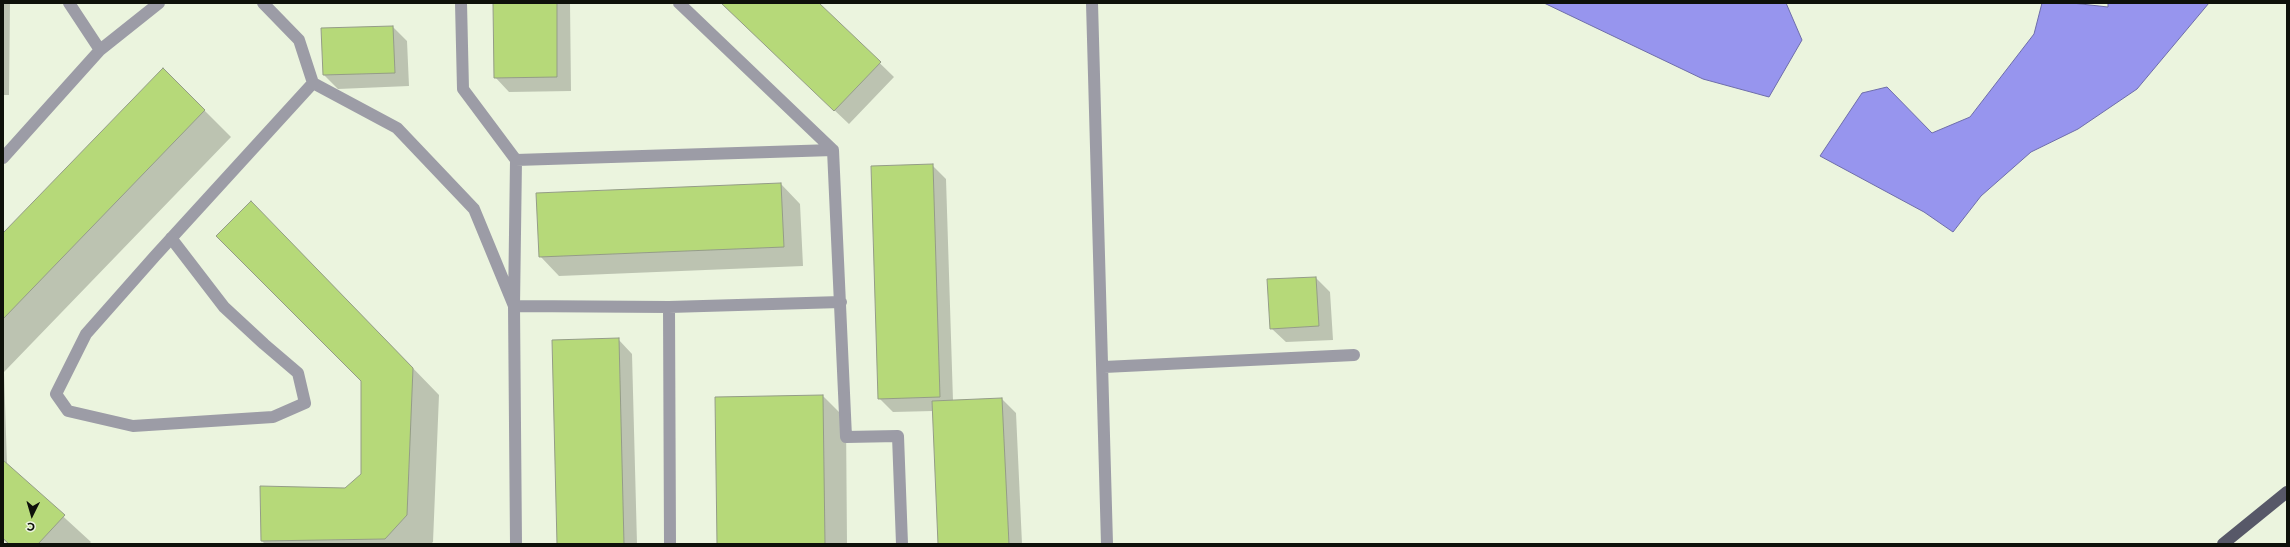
<!DOCTYPE html>
<meta charset="utf-8">
<style>
body{margin:0}
#map{position:relative;width:2290px;height:547px;overflow:hidden;background:#ebf4de;font-family:Montserrat,sans-serif}
canvas{display:block}
.frame{position:absolute;inset:0;border:4px solid #0e110a;pointer-events:none}
.north{position:absolute;left:12px;top:495px;width:40px;height:40px;-webkit-text-stroke:3px #ebf4de;paint-order:stroke;rotate:185deg;font-size:11px;font-weight:700;line-height:16px;text-align:center;color:#0e110a}
.north::after{content:'';display:block;margin:auto;width:14px;height:18px;background:#0e110a;clip-path:polygon(50% 0,100% 100%,50% 72%,0 100%)}
</style>
<div id="map">
<canvas width="2290" height="547"></canvas>
<div class="frame"></div>
<div class="north">С</div>
</div>
<script>
const ctx = document.querySelector('canvas').getContext('2d');
ctx.lineJoin = 'round';
function paint(path, color) { ctx.fillStyle = color; ctx.fill(path, 'evenodd'); }
const shape = rows => new Path2D(rows.map(r => 'M' + r).join(''));
function strokePath(path, color, width, dash) { ctx.strokeStyle = color; ctx.lineWidth = width; ctx.lineCap = dash ? 'butt' : 'round'; ctx.setLineDash(dash || []); ctx.stroke(path); }
const water = shape([
 [1544,3,1786,3,1802,40,1769,97,1703,79,1544,3],
 [2042,3,2072,3,2108,7,2108,3,2209,3,2137,89,2078,129,2031,152,1981,196,1953,232,1924,212,1820,156,1862,93,1887,87,1932,133,1970,117,2034,34,2042,3]
]);
const shadow = shape([
 [3,3,10,3,9,95,3,95],
 [494,3,570,3,571,91,509,92,495,77],
 [721,3,818,3,894,77,849,124],
 [393,27,407,41,409,86,338,89,324,75],
 [163,69,231,137,4,372,7,465,91,542,89,544,8,544,3,540,3,235],
 [932,165,946,179,953,401,1002,399,1016,413,1022,544,939,544,933,411,893,412,879,398],
 [781,184,800,204,803,266,559,276,540,256],
 [278,229,439,395,433,542,431,544,265,544,262,541,261,487,345,489,362,474,362,381],
 [1316,278,1330,292,1333,340,1286,342,1271,328],
 [618,339,632,354,637,544,558,544],
 [823,396,846,419,847,544,718,544]
]);
const building = shape([
 [493,3,557,3,557,77,494,78,493,3],
 [721,3,819,3,881,62,834,111,721,3],
 [393,26,395,73,323,75,321,28,393,26],
 [163,68,205,110,3,319,3,233,163,68],
 [933,164,940,397,878,399,871,166,933,164],
 [781,183,784,247,539,257,536,193,781,183],
 [251,201,413,368,407,515,385,539,261,541,260,486,345,488,361,474,361,381,216,236,251,201],
 [1316,277,1319,326,1270,329,1267,279,1316,277],
 [619,338,624,544,557,544,552,340,619,338],
 [823,395,825,544,717,544,715,397,823,395],
 [1002,398,1009,544,938,544,932,401,1002,398],
 [3,460,65,515,38,544,9,544,3,538,3,460]
]);
const lane = shape([
 [69,3,100,50,159,3],
 [263,3,299,40,313,83],
 [461,3,463,89,516,160],
 [679,3,833,150],
 [1092,3,1107,544],
 [3,158,100,50],
 [171,238,224,307,264,344,298,373,305,403,273,417,133,426,68,411,56,394,86,334,155,256,313,83,397,128,474,209,514,306,669,307,841,302],
 [669,307,670,544],
 [1104,367,1354,355],
 [516,544,514,306,516,160,833,150,846,437,898,436,902,544]
]);
const primary = shape([
 [2223,544,2287,492]
]);
paint(water, '#9795ee');
strokePath(water, '#6e6daa', 1);
paint(shadow, '#0003');
paint(building, '#b6d979');
strokePath(building, '#949c87', 1);
strokePath(lane, '#9c9ca6', 12);
strokePath(primary, '#575868', 12);
</script>
